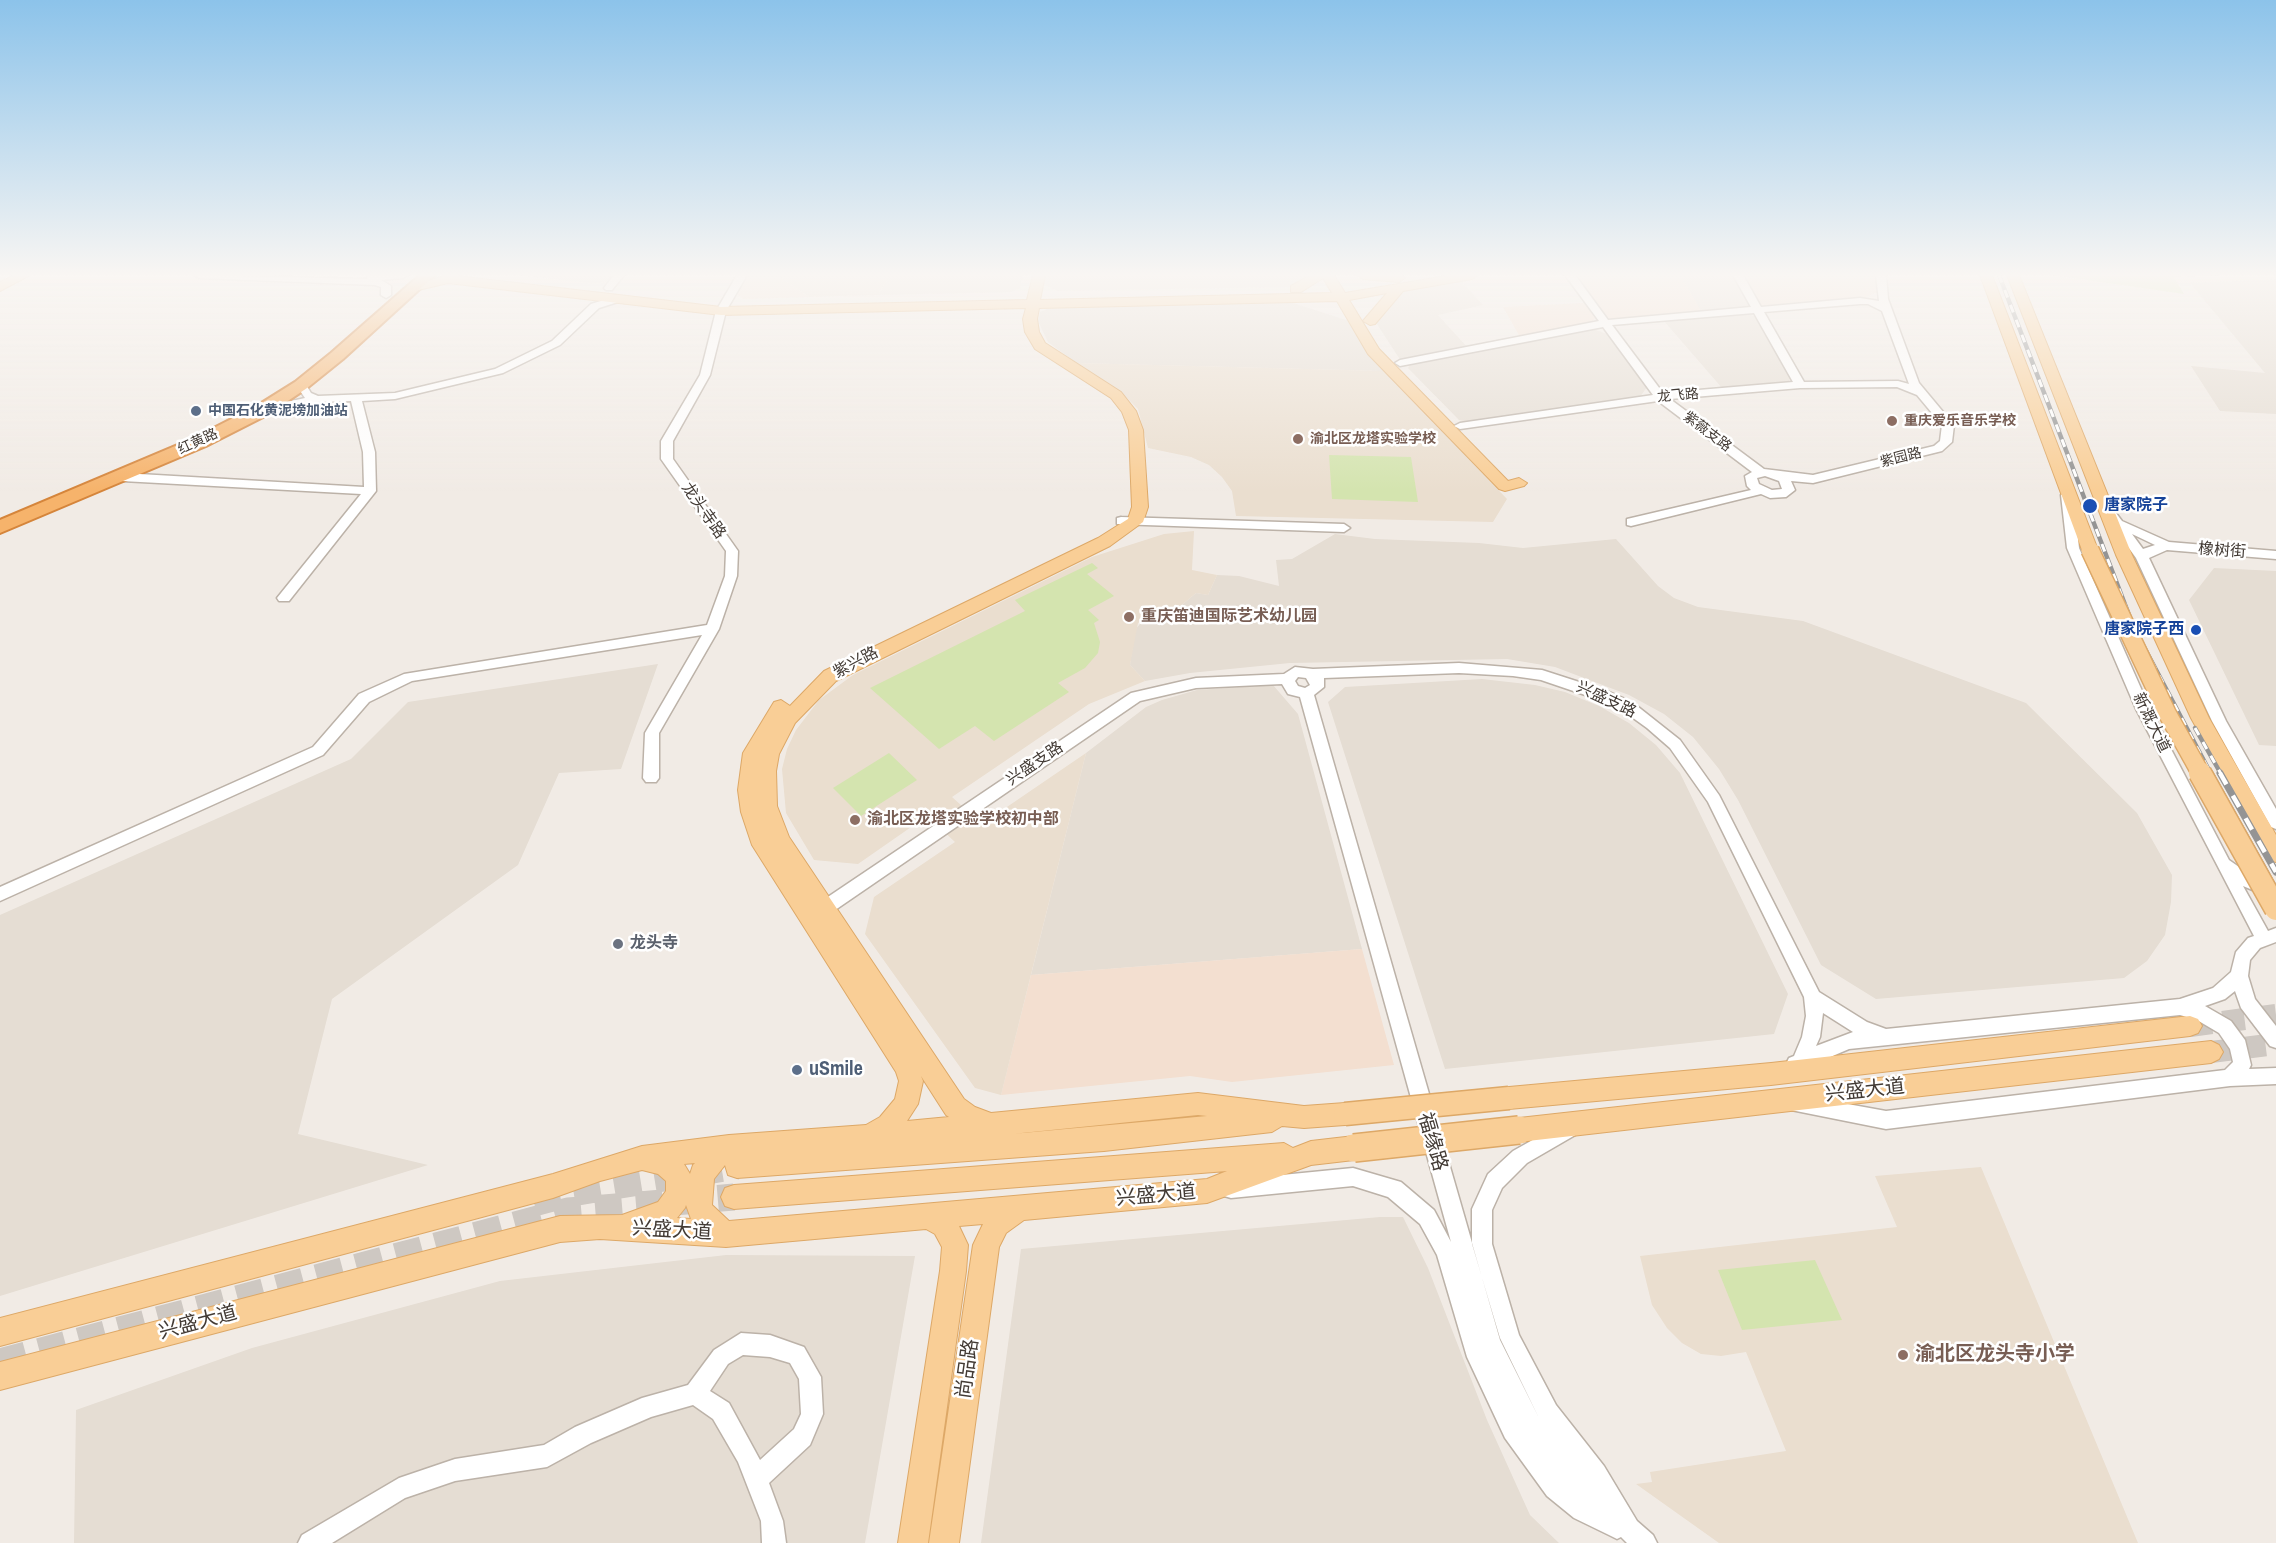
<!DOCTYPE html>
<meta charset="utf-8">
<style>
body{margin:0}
canvas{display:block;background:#f1ebe5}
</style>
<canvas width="2276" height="1543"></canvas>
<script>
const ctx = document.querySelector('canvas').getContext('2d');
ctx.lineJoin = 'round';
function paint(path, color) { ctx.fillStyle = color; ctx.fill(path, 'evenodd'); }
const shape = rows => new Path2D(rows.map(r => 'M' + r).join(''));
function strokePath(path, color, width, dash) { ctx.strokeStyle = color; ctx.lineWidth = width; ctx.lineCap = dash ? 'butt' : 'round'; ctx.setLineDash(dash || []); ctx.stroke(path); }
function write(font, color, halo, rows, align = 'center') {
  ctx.font = font + ' "Archivo Narrow","Noto Sans SC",sans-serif'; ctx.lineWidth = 5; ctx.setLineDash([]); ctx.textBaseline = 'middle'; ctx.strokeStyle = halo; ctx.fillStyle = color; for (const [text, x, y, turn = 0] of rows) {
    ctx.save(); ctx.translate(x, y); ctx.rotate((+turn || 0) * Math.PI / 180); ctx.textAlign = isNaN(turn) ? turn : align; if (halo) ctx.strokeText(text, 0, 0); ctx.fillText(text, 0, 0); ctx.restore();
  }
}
const residential = shape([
 [518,275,612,275,607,281,597,284],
 [890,275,1023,275,1020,288,1011,292,878,295],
 [1043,275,1313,275,1290,287,1057,291,1042,283],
 [1680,275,1733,275,1751,307,1702,313],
 [2276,279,2276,414,2220,411,2191,366,2265,373,2190,283],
 [1460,280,1483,305,1438,315,1467,347,1405,360,1399,358,1375,321,1403,291],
 [1290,302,1349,321,1368,353,1384,371,1076,363,1048,342,1038,321,1040,312,1052,307],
 [1749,314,1756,317,1791,377,1788,383,1722,388,1664,321],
 [1593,329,1607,334,1647,387,1640,397,1468,422,1459,420,1408,368,1410,364],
 [1335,534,1375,539,1479,543,1523,548,1616,539,1658,586,1674,598,1698,607,1803,621,2026,703,2137,813,2172,875,2171,902,2165,935,2147,961,2124,978,1876,999,1821,965,1738,800,1719,769,1693,737,1664,714,1629,695,1555,667,1507,659,1290,663,1190,673,1145,681,1130,665,1135,630,1144,619,1170,615,1196,593,1208,595,1217,575,1239,576,1279,586,1276,560,1292,559],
 [2214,568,2276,571,2276,746,2259,745,2189,600],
 [658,664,621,769,559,773,518,865,332,999,298,1134,428,1165,0,1296,0,915,351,759,408,702],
 [1482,679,1535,685,1565,692,1599,706,1629,723,1656,745,1680,773,1788,994,1774,1034,1445,1069,1328,702,1345,687],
 [1273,685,1298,714,1362,949,1031,975,1086,753,1146,707,1162,700,1197,690],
 [1380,1217,1403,1217,1428,1268,1487,1420,1530,1515,1559,1543,981,1543,1021,1249],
 [726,1255,915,1256,865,1543,74,1543,76,1410,252,1348,500,1281]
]);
const commercial = shape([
 [748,275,777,275,809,297,743,299,737,294],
 [1574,275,1680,275,1702,313,1614,320,1606,317],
 [1741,275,1875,275,1877,292,1864,298,1766,308,1759,306],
 [1584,303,1595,318,1590,324,1520,337,1503,307],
 [1362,949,1394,1065,1232,1082,1190,1076,1001,1095,1031,975]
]);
const education = shape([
 [777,275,890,275,878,295,809,297],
 [1076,363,1384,371,1507,499,1493,522,1236,516,1232,491,1222,477,1209,465,1191,457,1148,448,1138,409,1121,392],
 [1194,531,1192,570,1217,575,1208,595,1196,593,1170,615,1152,616,1138,623,1130,665,1145,681,1089,704,952,797,982,824,1086,753,1001,1095,975,1088,865,934,874,897,955,842,927,816,858,864,814,860,786,813,782,769,787,749,796,730,819,700,853,675,1092,557,1164,534],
 [1981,1167,2138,1543,1719,1543,1636,1484,1652,1482,1650,1472,1786,1451,1746,1352,1721,1356,1701,1354,1682,1343,1667,1328,1652,1305,1640,1256,1897,1227,1875,1176]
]);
const green = shape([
 [2052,275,2224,275,2174,277,2184,294],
 [1329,455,1411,457,1418,502,1332,499],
 [1092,563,1098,568,1087,574,1114,596,1088,610,1099,620,1094,623,1100,642,1098,653,1085,668,1058,683,1069,692,994,741,975,726,939,749,870,688,1025,611,1015,600],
 [889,753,917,780,861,816,833,788],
 [1815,1260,1842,1320,1742,1330,1718,1270]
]);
const majorTunnelFar1 = shape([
 [2190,1026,2276,1015],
 [2211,1052,2276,1044]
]);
const majorTunnel = shape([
 [534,1203,571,1193,737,1166],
 [0,1362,568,1211,734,1197]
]);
const minor = shape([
 [194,275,367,279,368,276,375,275,408,275,403,278,381,280,391,286,391,295,386,298,381,295,381,287,375,285,199,278,194,275],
 [614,275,624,275,612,290,606,290,604,288,614,275],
 [737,275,747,275,726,311,710,375,673,441,673,459,738,551,737,576,719,629,659,733,659,778,656,782,646,782,643,778,645,733,702,635,412,681,369,702,323,755,0,901,0,887,313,747,359,694,404,674,707,625,725,576,726,551,661,459,661,441,700,375,716,311,737,275],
 [1565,275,1575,275,1608,320,1751,307,1733,275,1743,275,1761,307,1860,298,1879,301,1876,275,1886,275,1888,299,1919,383,1954,425,1952,442,1942,451,1813,483,1791,481,1795,490,1786,497,1770,498,1761,494,1631,526,1627,525,1627,519,1751,490,1747,486,1745,476,1752,472,1658,401,1460,429,1454,426,1460,423,1653,395,1603,327,1400,366,1395,363,1400,360,1599,321,1565,275],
 [1860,304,1868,304,1882,311,1909,384,1898,381,1804,382,1764,312,1860,304],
 [1754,313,1793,382,1663,393,1612,325,1754,313],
 [1897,387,1917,395,1942,425,1940,441,1934,446,1813,475,1764,469,1670,399,1800,388,1897,387],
 [1765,476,1779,481,1782,489,1772,490,1759,484,1757,478,1765,476],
 [617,296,621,297,621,301,599,308,560,345,503,373,395,399,362,401,375,452,376,491,289,601,279,601,277,598,361,494,122,481,116,477,122,473,364,487,363,452,351,401,317,402,264,413,260,412,260,408,305,398,296,385,301,382,305,383,311,393,318,396,395,393,495,369,552,341,591,304,617,296],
 [2067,491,2073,495,2079,548,2150,709,2229,860,2249,874,2273,884,2275,889,2273,894,2267,896,2243,886,2268,931,2276,928,2276,942,2260,948,2250,960,2248,976,2255,999,2276,1026,2276,1048,2270,1046,2241,1008,2235,991,2225,999,2205,1006,2231,1021,2245,1040,2251,1065,2249,1069,2276,1068,2276,1084,2230,1086,1886,1129,1791,1110,1789,1104,1791,1098,1798,1095,1886,1111,2225,1070,2233,1062,2230,1049,2219,1033,2197,1020,2180,1015,1849,1049,1795,1072,1789,1070,1786,1064,1789,1058,1794,1056,1802,1037,1806,1016,1804,997,1708,802,1670,748,1647,728,1622,710,1597,699,1541,680,1513,676,1459,673,1324,678,1324,687,1314,695,1500,1340,1539,1418,1500,1338,1472,1244,1472,1209,1488,1174,1513,1151,1570,1119,1577,1122,1579,1128,1577,1134,1527,1163,1502,1188,1492,1210,1492,1244,1519,1335,1556,1405,1604,1466,1637,1521,1653,1535,1657,1543,1627,1543,1621,1537,1617,1539,1609,1535,1574,1518,1547,1496,1505,1438,1467,1357,1437,1255,1420,1224,1388,1197,1353,1186,1231,1198,1224,1196,1221,1189,1224,1182,1231,1180,1353,1168,1401,1182,1434,1210,1451,1242,1300,697,1288,694,1282,684,1196,688,1140,701,822,919,816,921,810,919,808,914,810,909,1131,693,1196,678,1284,674,1295,667,1313,669,1459,663,1542,670,1607,691,1632,702,1680,740,1719,795,1819,992,1867,1022,1886,1029,2180,999,2213,988,2231,972,2236,952,2248,938,2254,936,2136,709,2067,548,2061,495,2067,491],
 [1298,677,1306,678,1310,685,1305,688,1298,686,1295,681,1298,677],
 [1823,1013,1853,1032,1816,1046,1820,1037,1823,1013],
 [2109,508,2113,509,2122,521,2169,542,2276,551,2276,559,2167,550,2149,558,2226,721,2276,809,2276,829,2271,827,2212,721,2136,558,2103,512,2109,508],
 [2132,534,2155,545,2143,549,2132,534],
 [1121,517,1344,524,1350,528,1344,532,1117,524,1117,518,1121,517],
 [741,1333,770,1335,804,1347,821,1377,823,1414,810,1445,769,1483,783,1521,786,1543,762,1543,761,1521,738,1462,713,1419,693,1405,651,1417,591,1443,547,1467,455,1481,405,1498,332,1543,298,1543,302,1535,399,1478,455,1459,544,1445,575,1427,642,1398,688,1385,714,1350,741,1333],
 [743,1355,770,1357,790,1363,799,1379,801,1414,794,1429,760,1460,729,1403,710,1391,728,1364,743,1355]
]);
const major = shape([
 [15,275,30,275,0,291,0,282,15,275],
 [448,275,721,307,1027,300,1033,275,1045,275,1040,300,1332,293,1323,278,1301,292,1291,292,1291,286,1311,275,1334,275,1345,293,1452,275,1478,275,1472,279,1403,291,1375,324,1370,325,1363,321,1387,293,1349,300,1379,349,1508,481,1519,478,1527,483,1524,486,1505,491,1499,489,1368,354,1337,301,1039,308,1037,319,1039,332,1045,343,1121,392,1136,411,1143,430,1148,507,1143,522,1110,546,836,681,795,723,779,754,776,771,777,806,789,837,964,1099,975,1107,991,1113,1198,1093,1304,1106,1345,1103,1354,1106,1357,1114,1354,1122,1345,1125,1304,1128,1282,1126,1272,1132,1104,1151,737,1178,728,1175,725,1165,714,1179,712,1205,729,1221,1207,1179,1227,1171,734,1209,725,1206,721,1197,725,1188,734,1185,1284,1143,1293,1148,1311,1141,1354,1136,1363,1140,1366,1148,1363,1156,1354,1160,1311,1165,1207,1203,1024,1220,1006,1233,999,1247,959,1543,929,1543,973,1245,983,1224,959,1226,968,1245,966,1271,928,1543,898,1543,940,1271,942,1247,935,1234,926,1229,726,1247,600,1239,560,1242,0,1390,0,1362,560,1216,622,1215,658,1202,666,1191,666,1181,658,1174,642,1170,600,1181,553,1198,0,1346,0,1318,553,1174,642,1146,729,1135,866,1125,880,1117,895,1099,899,1081,896,1072,752,845,741,812,738,790,743,753,774,702,781,700,790,706,824,671,1098,538,1128,519,1132,507,1129,430,1122,412,1111,398,1035,349,1025,332,1023,319,1026,308,721,315,448,283,414,291,408,287,448,275],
 [921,1076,946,1115,949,1117,907,1121,918,1104,923,1081,921,1076],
 [1198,1115,1207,1116,1012,1134,1198,1115],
 [695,1163,693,1165,690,1174,684,1164,695,1163],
 [686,1205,691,1219,677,1218,685,1208,686,1205],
 [1357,275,1401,275,1405,278,1399,282,1363,279,1357,275],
 [1980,275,1992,275,2098,550,2096,554,2090,555,2082,550,1980,275],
 [2007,275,2019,275,2132,555,2209,718,2276,835,2276,862,2269,860,2191,718,2116,555,2007,275],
 [2190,1016,2198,1019,2202,1026,2198,1033,2190,1036,1771,1085,1509,1109,1501,1106,1497,1098,1501,1090,1509,1087,1771,1063,2190,1016],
 [2211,1041,2219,1045,2223,1052,2219,1059,2211,1063,1519,1142,1510,1138,1507,1130,1510,1122,1519,1118,2211,1041]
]);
const highway = shape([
 [420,275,435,275,343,359,307,388,267,415,206,446,0,533,0,520,194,438,255,407,295,382,331,353,420,275]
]);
const railFar1 = shape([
 [1999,275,2134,628,2211,774],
 [2195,728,2221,774]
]);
const rail = shape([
 [2210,773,2276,891],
 [2220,773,2276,872]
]);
const majorBridgeFar2 = shape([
 [2090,550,2167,713,2201,774]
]);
const majorBridgeFar1 = shape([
 [2200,773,2276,909],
 [1345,1114,1509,1098]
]);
const majorBridge = shape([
 [1354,1148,1519,1130]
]);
const markers = [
 [196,411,6,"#5c6f8a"],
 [1892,421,6,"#8d6e63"],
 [1298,439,6,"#8d6e63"],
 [2090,506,8,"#1a4fb4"],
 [1129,617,6,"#8d6e63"],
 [2196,630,6,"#1a4fb4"],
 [855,820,6,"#8d6e63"],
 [618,944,6,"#6b7280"],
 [797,1070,6,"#5c6f8a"],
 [1903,1355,6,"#8d6e63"]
];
const farStreetnames = [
 ["龙飞路",1678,396,-5],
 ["紫薇支路",1707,432,37],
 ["红黄路",198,442,-25],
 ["紫园路",1901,458,-14]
];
const farServicenames = [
 ["中国石化黄泥塝加油站",208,411]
];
const farEducationnames = [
 ["重庆爱乐音乐学校",1904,421],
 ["渝北区龙塔实验学校",1310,439]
];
const transitNames = [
 ["唐家院子",2104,506],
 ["唐家院子西",2184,630,"right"]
];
const streetNames = [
 ["龙头寺路",703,511,55],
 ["橡树街",2222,551,4],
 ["紫兴路",856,663,-28],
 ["兴盛支路",1606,700,25],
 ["新溉大道",2151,723,64],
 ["兴盛支路",1035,764,-34]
];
const educationNames = [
 ["重庆笛迪国际艺术幼儿园",1141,617],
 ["渝北区龙塔实验学校初中部",867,820]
];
const worshipNames = [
 ["龙头寺",630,944]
];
const nearServicenames = [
 ["uSmile",809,1070]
];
const nearStreetnames = [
 ["兴盛大道",1865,1091,-6],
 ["福缘路",1432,1142,74],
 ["兴盛大道",1156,1196,-5],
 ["兴盛大道",672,1231,3],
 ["兴盛大道",198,1323,-15],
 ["尚品路",968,1369,-82]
];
const nearEducationnames = [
 ["渝北区龙头寺小学",1915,1355]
];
paint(residential, '#e5ddd3');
paint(commercial, '#f3dfd0');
paint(education, '#eadecf');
paint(green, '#d4e4af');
strokePath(majorTunnelFar1, '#cec8c2', 22, [22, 11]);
strokePath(majorTunnel, '#cec8c2', 27, [27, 14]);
strokePath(minor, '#bcb2a8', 3);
strokePath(major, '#dda867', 2);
strokePath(highway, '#d5853b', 4);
paint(minor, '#fff');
paint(major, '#f9ce96');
paint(highway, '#f6b36b');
strokePath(railFar1, '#949494', 4.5);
strokePath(rail, '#949494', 7);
strokePath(railFar1, '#fff', 3, [8]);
strokePath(rail, '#fff', 4.5, [13]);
strokePath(majorBridgeFar2, '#dda867', 20, []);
strokePath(majorBridgeFar1, '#dda867', 25, []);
strokePath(majorBridge, '#dda867', 30, []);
strokePath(majorBridgeFar2, '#f9ce96', 17);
strokePath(majorBridgeFar1, '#f9ce96', 22);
strokePath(majorBridge, '#f9ce96', 27);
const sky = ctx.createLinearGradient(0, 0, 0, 491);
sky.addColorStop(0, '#8cc3ea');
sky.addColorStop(0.56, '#f9f6f3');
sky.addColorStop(1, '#f9f6f300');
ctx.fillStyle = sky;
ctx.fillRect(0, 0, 2276, 491);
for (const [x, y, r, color] of markers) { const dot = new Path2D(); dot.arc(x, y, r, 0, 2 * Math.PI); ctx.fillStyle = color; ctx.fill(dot); strokePath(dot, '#fff', 2); }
write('14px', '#433b35', '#fff', farStreetnames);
write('bold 14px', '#4e5e75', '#fff', farServicenames, 'left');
write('bold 14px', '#785e54', '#fff', farEducationnames, 'left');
write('bold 16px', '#164399', '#fff', transitNames, 'left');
write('16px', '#433b35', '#fff', streetNames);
write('bold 16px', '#785e54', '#fff', educationNames, 'left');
write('bold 16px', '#5b616d', '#fff', worshipNames, 'left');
write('bold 20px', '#4e5e75', '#fff', nearServicenames, 'left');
write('20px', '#433b35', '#fff', nearStreetnames);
write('bold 20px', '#785e54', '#fff', nearEducationnames, 'left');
</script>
